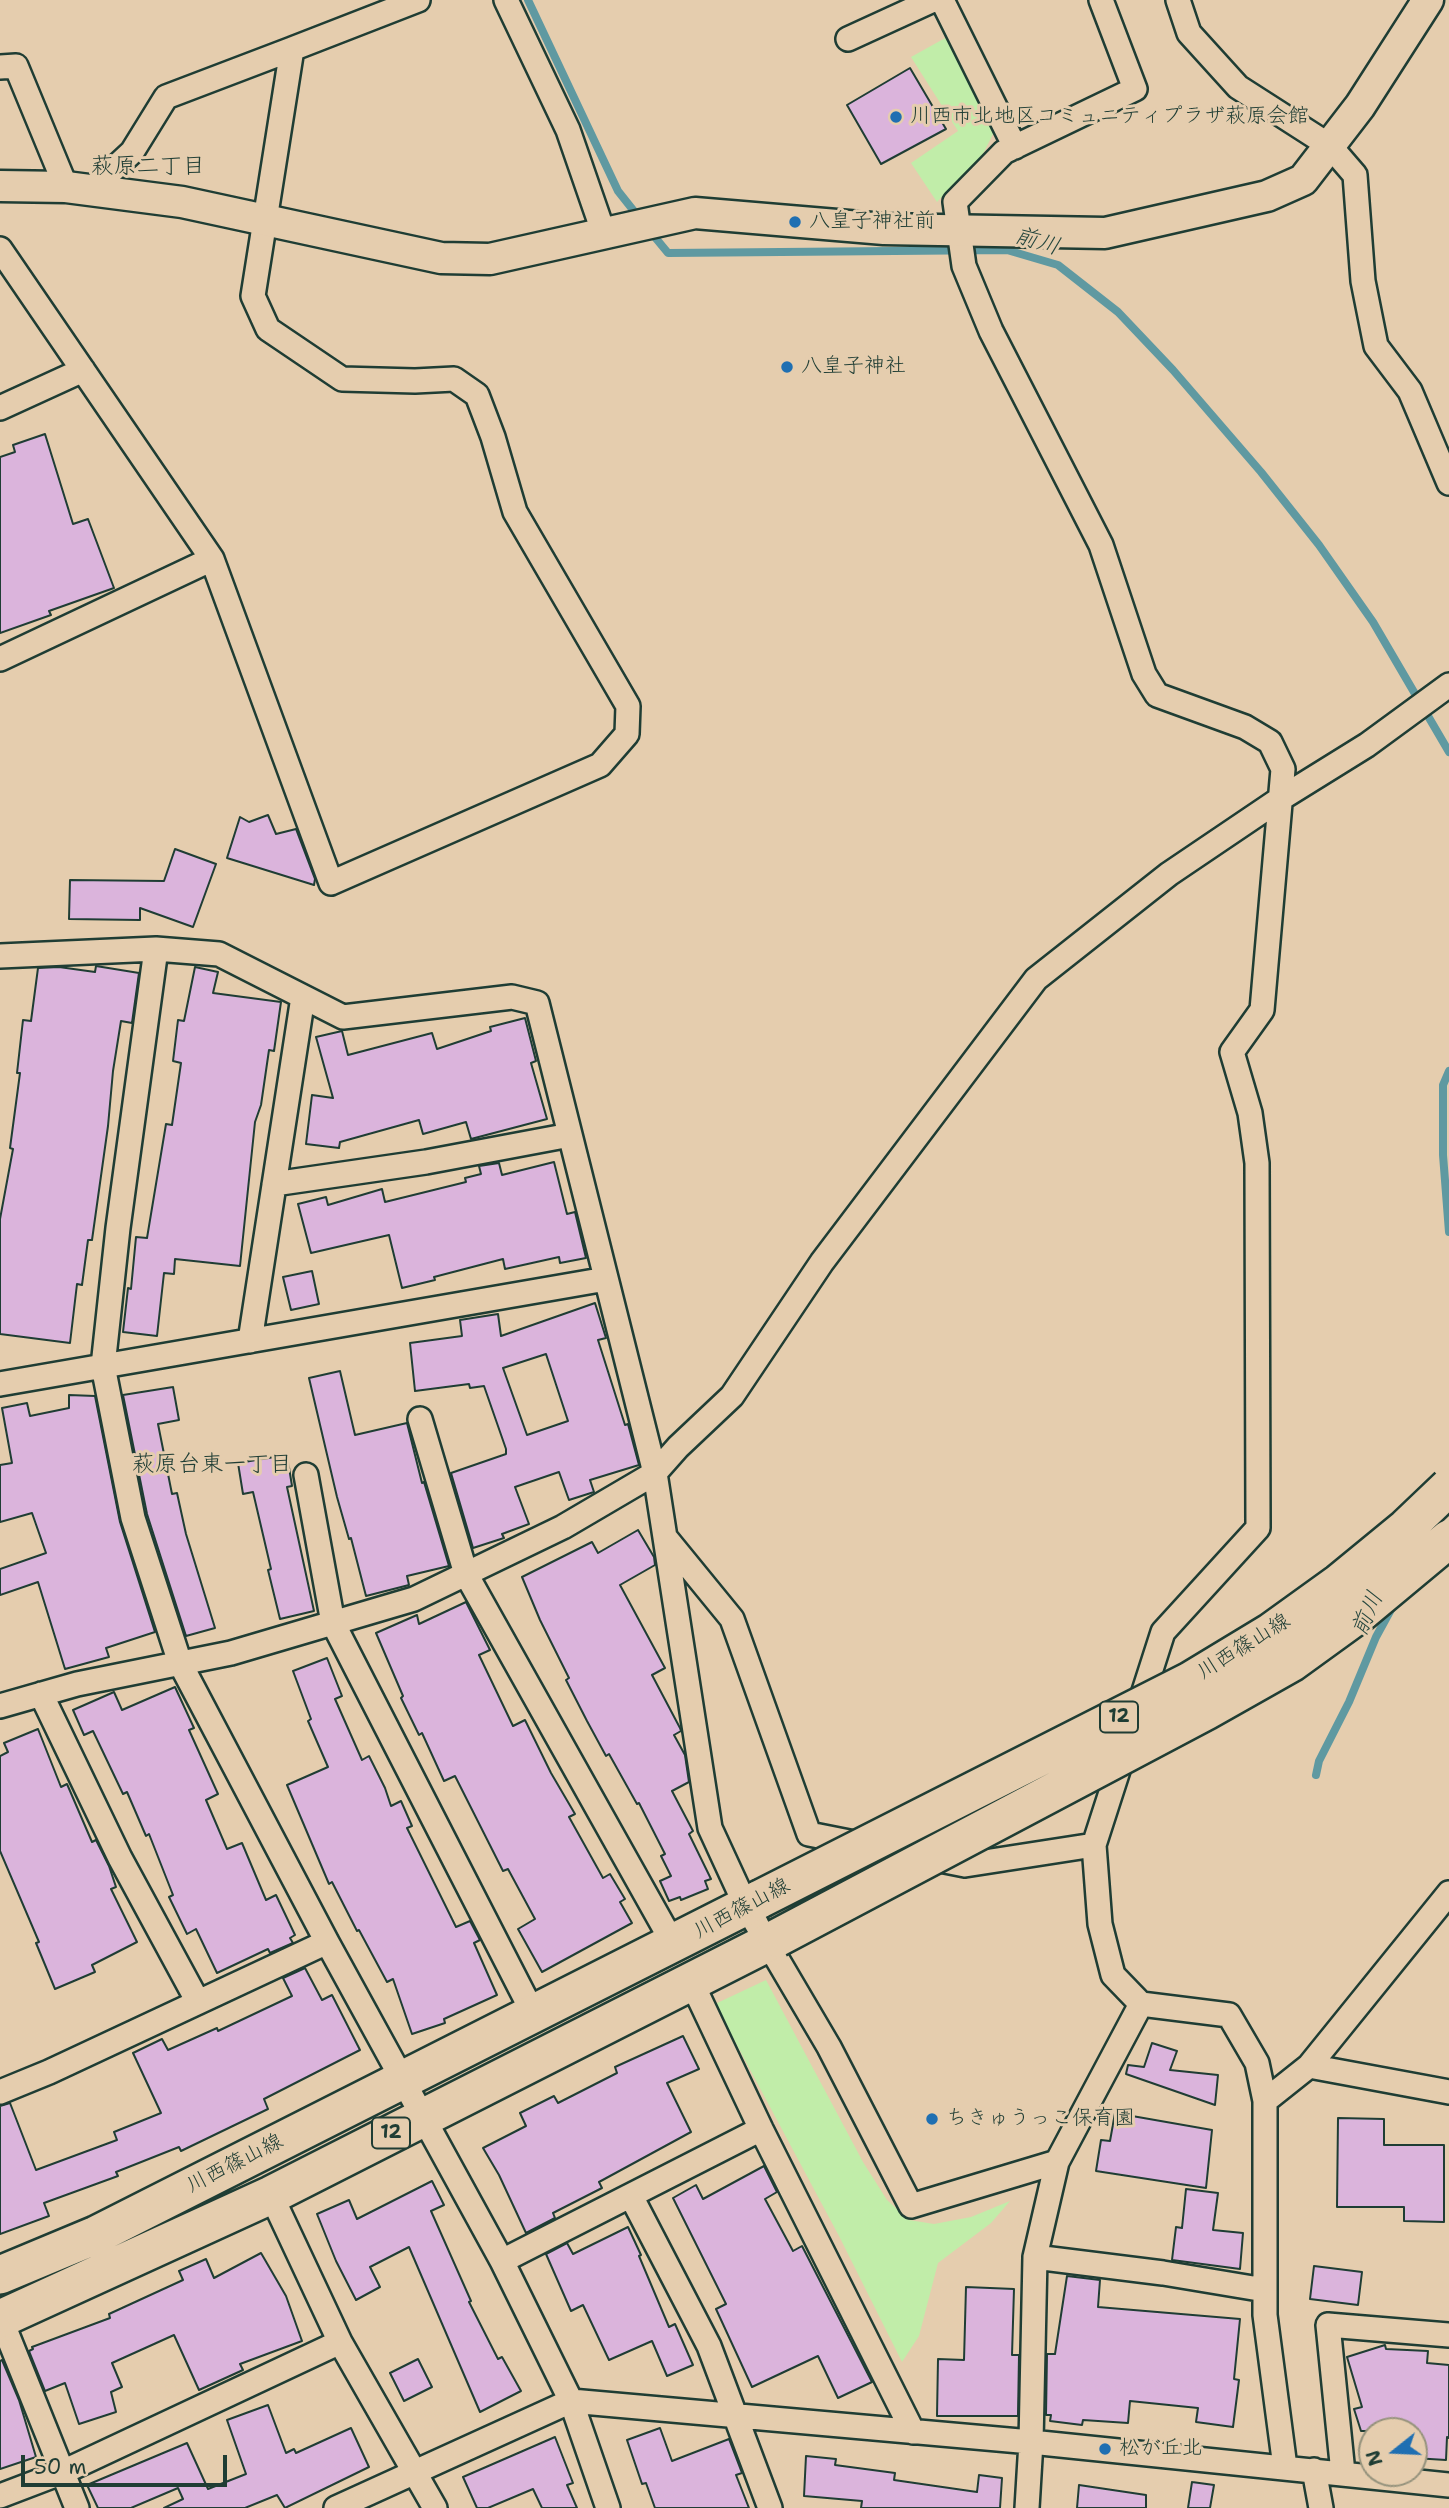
<!DOCTYPE html>
<meta charset="utf-8">
<style>
body{margin:0}
#map{position:relative;width:1449px;height:2508px;overflow:hidden;background:#e5cdae;font-family:"Shantell Sans",sans-serif}
canvas{display:block}
.north{position:absolute;left:1358px;top:2417px;width:70px;height:70px;box-sizing:border-box;background:#e5cdae;border:2px solid #96937d;border-radius:50%;rotate:252deg;font-size:19px;font-weight:700;line-height:28px;text-align:center;color:#1f3d34}
.north::after{content:'';display:block;margin:auto;width:24px;height:32px;background:#1f6fb2;clip-path:polygon(50% 0,100% 100%,50% 72%,0 100%)}
.scale{position:absolute;left:21px;top:2455px;width:206px;height:32px;box-sizing:border-box;border:4px solid #1f3d34;border-top:0;padding-left:9px;font-size:21px;line-height:24px;white-space:nowrap;color:#1f3d34;-webkit-text-stroke:5px #e5cdae;paint-order:stroke}
</style>
<div id="map">
<canvas width="1449" height="2508"></canvas>
<div class="north">N</div>
<div class="scale">50 m</div>
</div>
<script>
const ctx = document.querySelector('canvas').getContext('2d');
ctx.lineJoin = 'round';
function paint(path, color) { ctx.fillStyle = color; ctx.fill(path, 'evenodd'); }
const shape = rows => new Path2D(rows.map(r => 'M' + r).join(''));
function strokePath(path, color, width, dash) { ctx.strokeStyle = color; ctx.lineWidth = width; ctx.lineCap = dash ? 'butt' : 'round'; ctx.setLineDash(dash || []); ctx.stroke(path); }
function write(font, color, halo, rows, align = 'center') {
  ctx.font = font + ' "Shantell Sans","Klee One",sans-serif'; ctx.lineWidth = 6; ctx.setLineDash([]); ctx.textBaseline = 'middle'; ctx.strokeStyle = halo; ctx.fillStyle = color; for (const [text, x, y, turn = 0] of rows) {
    ctx.save(); ctx.translate(x, y); ctx.rotate((+turn || 0) * Math.PI / 180); ctx.textAlign = isNaN(turn) ? turn : align; if (halo) ctx.strokeText(text, 0, 0); ctx.fillText(text, 0, 0); ctx.restore();
  }
}
const green = shape([
 [947,37,997,126,982,156,937,202,911,163,958,131,911,57],
 [766,1980,863,2162,887,2200,909,2220,934,2224,971,2217,1010,2201,991,2223,938,2263,919,2336,902,2362,839,2236,715,2004]
]);
const stream = shape([
 [528,0,618,191,641,220],
 [649,230,668,253,1007,250,1058,265,1118,312,1173,370,1261,472,1319,545,1373,622,1449,752],
 [1449,1071,1443,1085,1443,1155,1449,1232],
 [1316,1775,1319,1761,1349,1702,1376,1637,1394,1604]
]);
const building = shape([
 [910,68,946,129,881,164,847,105,910,68],
 [45,434,73,524,88,519,114,588,49,611,51,615,0,633,0,457,15,452,13,445,45,434],
 [268,815,276,834,296,829,315,879,314,885,227,858,240,817,249,822,268,815],
 [175,849,216,864,193,927,140,908,140,920,69,919,70,880,164,881,175,849],
 [96,966,139,973,132,1023,121,1021,113,1071,108,1126,92,1240,88,1240,82,1285,77,1284,70,1343,0,1334,0,1219,13,1149,10,1148,20,1073,17,1073,23,1020,31,1021,38,968,59,967,95,972,96,966],
 [195,967,218,972,213,993,281,1002,274,1051,269,1050,261,1105,255,1122,240,1266,175,1259,174,1274,164,1273,157,1336,123,1332,128,1288,131,1289,136,1237,147,1238,166,1124,172,1125,181,1063,173,1061,178,1020,184,1021,195,967],
 [525,1018,536,1061,531,1063,547,1119,471,1139,466,1122,423,1134,419,1120,340,1142,339,1148,306,1144,312,1095,333,1098,316,1037,342,1031,348,1055,432,1033,437,1049,491,1031,490,1027,525,1018],
 [554,1162,567,1214,575,1212,586,1258,560,1263,559,1257,505,1269,503,1259,434,1277,435,1280,402,1288,389,1235,311,1253,298,1204,326,1197,328,1205,382,1189,385,1202,466,1182,465,1178,481,1174,479,1166,499,1163,502,1175,554,1162],
 [312,1271,319,1304,291,1310,283,1277,312,1271],
 [595,1303,606,1338,598,1340,625,1425,628,1424,639,1465,590,1480,594,1492,569,1500,559,1472,515,1487,529,1524,502,1534,504,1538,473,1548,451,1473,506,1454,506,1449,484,1386,470,1388,469,1384,415,1391,410,1343,462,1336,460,1320,498,1314,501,1336,595,1303],
 [546,1354,568,1421,527,1435,503,1368,546,1354],
 [340,1371,355,1435,407,1423,422,1483,424,1482,449,1566,407,1576,409,1585,366,1596,351,1538,349,1539,337,1497,309,1378,340,1371],
 [173,1387,179,1420,158,1424,172,1494,177,1493,186,1534,215,1628,186,1636,147,1514,123,1395,173,1387],
 [69,1395,95,1396,120,1522,155,1632,106,1648,109,1657,65,1669,38,1582,0,1595,0,1569,46,1553,32,1513,0,1522,0,1465,12,1463,2,1408,27,1403,30,1416,69,1408,69,1395],
 [287,1455,292,1486,287,1487,314,1611,280,1619,268,1570,271,1569,253,1492,243,1494,238,1463,287,1455],
 [638,1530,654,1557,655,1565,620,1585,665,1668,652,1675,680,1728,681,1731,674,1735,685,1755,689,1782,672,1791,693,1831,689,1834,711,1879,705,1881,708,1889,681,1900,680,1897,669,1901,660,1881,671,1876,661,1856,665,1854,639,1803,637,1804,609,1754,606,1756,587,1721,566,1680,569,1678,540,1620,522,1577,592,1542,598,1553,638,1530],
 [466,1602,490,1650,479,1655,513,1726,525,1720,551,1773,575,1814,569,1817,603,1878,610,1874,625,1899,620,1902,632,1923,542,1972,518,1929,535,1919,508,1869,503,1871,455,1776,444,1781,422,1733,419,1735,401,1698,403,1696,376,1633,417,1615,419,1624,466,1602],
 [327,1658,342,1696,335,1699,362,1760,369,1756,385,1788,391,1806,401,1801,412,1826,407,1828,456,1927,470,1921,480,1940,474,1943,497,1995,444,2019,445,2023,412,2034,393,1979,387,1982,359,1930,357,1931,332,1882,329,1884,287,1785,328,1767,308,1721,311,1719,293,1671,327,1658],
 [175,1687,194,1728,189,1730,218,1794,206,1800,227,1849,242,1843,266,1900,276,1895,295,1935,290,1938,293,1943,270,1953,268,1949,217,1973,196,1929,187,1934,169,1897,173,1895,149,1834,146,1836,127,1792,123,1794,93,1731,84,1735,73,1710,114,1692,122,1710,175,1687],
 [38,1729,61,1787,67,1784,92,1842,96,1840,109,1866,116,1887,111,1889,137,1942,92,1965,95,1972,55,1989,36,1943,39,1942,0,1851,0,1756,8,1752,4,1743,38,1729],
 [305,1968,322,2000,332,1995,360,2050,264,2099,268,2109,181,2151,179,2147,116,2172,118,2176,44,2203,49,2216,0,2234,0,2106,10,2103,36,2170,117,2140,114,2132,161,2113,133,2053,162,2039,168,2050,217,2028,218,2031,292,1996,283,1978,305,1968],
 [683,2036,699,2069,667,2083,691,2132,599,2182,602,2188,553,2213,555,2218,526,2233,499,2175,483,2148,526,2126,520,2113,554,2096,558,2103,617,2073,615,2067,683,2036],
 [1152,2043,1177,2051,1170,2070,1218,2075,1215,2105,1126,2074,1128,2065,1144,2067,1152,2043],
 [1115,2113,1212,2130,1206,2188,1096,2171,1101,2140,1110,2141,1115,2113],
 [1338,2118,1384,2119,1384,2145,1444,2145,1444,2222,1404,2221,1404,2207,1337,2207,1338,2118],
 [764,2166,777,2192,765,2199,793,2251,802,2246,872,2382,838,2398,818,2356,752,2387,716,2309,726,2304,673,2198,696,2185,703,2199,764,2166],
 [432,2181,444,2205,431,2211,471,2301,469,2302,498,2359,502,2357,521,2391,480,2412,409,2247,370,2267,380,2287,356,2300,336,2261,317,2214,349,2200,357,2219,432,2181],
 [1186,2189,1218,2193,1213,2230,1243,2233,1240,2269,1172,2260,1176,2227,1182,2228,1186,2189],
 [628,2227,641,2255,639,2256,669,2327,675,2324,693,2365,667,2376,652,2341,609,2360,583,2305,571,2311,546,2254,567,2243,573,2254,628,2227],
 [261,2253,286,2296,302,2341,240,2364,243,2370,199,2390,174,2335,112,2363,122,2387,111,2392,116,2412,79,2424,65,2383,45,2391,29,2351,33,2349,32,2347,110,2318,109,2314,183,2280,179,2271,206,2259,214,2278,261,2253],
 [1314,2266,1362,2272,1358,2305,1310,2299,1314,2266],
 [1067,2276,1100,2280,1098,2307,1240,2319,1234,2379,1239,2380,1233,2427,1196,2422,1198,2408,1130,2401,1128,2423,1083,2420,1082,2425,1050,2421,1051,2415,1046,2415,1047,2354,1055,2354,1067,2276],
 [966,2287,1014,2289,1012,2355,1019,2355,1018,2416,937,2416,938,2359,964,2360,966,2287],
 [1385,2345,1386,2349,1428,2351,1427,2363,1449,2365,1449,2438,1447,2437,1446,2460,1414,2458,1414,2431,1361,2431,1354,2409,1362,2407,1347,2357,1385,2345],
 [418,2359,432,2387,404,2401,390,2373,418,2359],
 [2,2360,19,2400,36,2457,0,2469,0,2361,2,2360],
 [268,2405,286,2453,294,2449,296,2453,351,2428,369,2467,285,2508,277,2495,245,2508,164,2508,183,2499,178,2488,131,2508,98,2508,87,2485,187,2443,208,2489,246,2474,227,2420,268,2405],
 [660,2428,672,2461,729,2439,742,2473,736,2475,749,2508,655,2508,646,2483,642,2484,627,2440,660,2428],
 [555,2437,573,2483,567,2485,577,2508,542,2508,533,2489,488,2508,477,2508,463,2477,555,2437],
 [806,2456,836,2459,835,2465,895,2473,894,2480,977,2492,979,2475,1002,2478,1000,2508,861,2508,862,2501,804,2496,806,2456],
 [1192,2482,1214,2485,1210,2508,1188,2508,1192,2482],
 [1079,2485,1146,2495,1146,2508,1077,2508,1079,2485]
]);
const minor = shape([
 [506,0,568,130,604,234],
 [942,0,1015,147],
 [1101,0,1135,89,1004,152,955,202,964,266,991,331,1101,545,1144,674,1157,695,1245,727,1270,742,1283,769,1262,1010,1232,1052,1250,1113,1257,1163,1258,1528,1163,1632,1137,1713],
 [1178,0,1189,33,1238,87,1330,146,1355,175,1363,281,1376,346,1410,391,1449,483],
 [848,39,933,0],
 [0,67,16,66,66,187],
 [91,190,132,152,166,97,292,49],
 [0,249,212,559,0,659],
 [0,408,83,370],
 [212,559,331,883,600,765,627,734,628,706,515,512,493,437,477,395,454,379,415,381,342,379,268,329,253,296,292,49,418,0],
 [156,949,219,954,343,1017,512,997,537,1003,655,1473,710,1828,746,1906,829,2047,911,2206,1057,2162,1141,2004,1229,2015,1257,2063,1265,2101,1265,2315,1285,2467],
 [0,956,156,949,118,1228,103,1366,133,1518,180,1663,327,1942,502,2261,571,2401,608,2508],
 [274,1184,426,1162,570,1135],
 [250,1341,303,997],
 [0,1384,606,1279],
 [420,1419,466,1574,674,1945],
 [306,1475,333,1623,533,2013],
 [665,1537,732,1619,809,1834,965,1865,1094,1845,1124,1752],
 [41,1694,120,1858,198,2002],
 [0,1706,77,1684,231,1653,414,1599,563,1527,655,1473,678,1447,732,1396,822,1262,1036,979,1169,874,1280,799,1367,745,1449,685],
 [1094,1845,1100,1924,1113,1975,1141,2004],
 [691,1981,761,2129,913,2432],
 [1309,2066,1449,2092],
 [0,2092,49,2072,327,1942],
 [1265,2101,1309,2066,1449,1893],
 [631,2196,709,2346,770,2508],
 [1035,2257,1057,2162],
 [502,2261,761,2129],
 [1,2319,77,2508],
 [340,2342,435,2508],
 [1314,2470,1321,2508],
 [1343,2473,1328,2325,1449,2335],
 [0,2496,63,2472,340,2342,271,2195],
 [336,2508,571,2401,1031,2442,1449,2485],
 [1027,2508,1031,2442,1035,2257,1163,2273,1265,2290]
]);
const tertiary = shape([
 [0,186,66,187,182,202,441,258,490,259,695,213,884,229,1105,233,1267,196,1303,180,1360,106,1428,0]
]);
const primary = shape([
 [0,2275,96,2235,760,1899],
 [0,2319,271,2195,777,1938]
]);
const primaryBridge = shape([
 [760,1899,1190,1681,1271,1632,1339,1583,1406,1528,1449,1487],
 [777,1938,1206,1711,1291,1663,1360,1613,1449,1539]
]);
const markers = [
 [896,117,7,"#1f6fb2"],
 [795,222,7,"#1f6fb2"],
 [787,367,7,"#1f6fb2"],
 [932,2119,7,"#1f6fb2"],
 [1105,2449,7,"#1f6fb2"]
];
const shields = [
 [1119,1717,38],
 [391,2133,38]
];
const shieldNames = [
 ["12",1119,1717],
 ["12",391,2133]
];
const poiNames = [
 ["川西市北地区コミュニティプラザ萩原会館",910,117],
 ["八皇子神社前",809,222],
 ["八皇子神社",801,367],
 ["ちきゅうっこ保育園",946,2119],
 ["松が丘北",1119,2449]
];
const streetNames = [
 ["川西篠山線",1244,1647,-32],
 ["川西篠山線",742,1909,-28],
 ["川西篠山線",235,2164,-27]
];
const neighbourhoodNames = [
 ["萩原二丁目",148,167],
 ["萩原台東一丁目",212,1465]
];
const waterNames = [
 ["前川",1037,242,17],
 ["前川",1368,1614,-66]
];
paint(green, '#c1eda9');
strokePath(stream, '#5f99a1', 8);
paint(building, '#dbb4dc');
strokePath(building, '#1f3d34', 2);
strokePath(minor, '#1f3d34', 28);
strokePath(tertiary, '#1f3d34', 35);
strokePath(primary, '#1f3d34', 42);
strokePath(minor, '#e5cdae', 23);
strokePath(tertiary, '#e5cdae', 30);
strokePath(primary, '#e5cdae', 37);
strokePath(primaryBridge, '#1f3d34', 42, []);
strokePath(primaryBridge, '#e5cdae', 37);
for (const [x, y, r, color] of markers) { const dot = new Path2D(); dot.arc(x, y, r, 0, 2 * Math.PI); ctx.fillStyle = color; ctx.fill(dot); strokePath(dot, '#e5cdae', 2.5); }
for (const [x, y, w] of shields) { const box = new Path2D(); box.roundRect(x - w / 2, y - 15.5, w, 31, 5); ctx.fillStyle = '#e5cdae'; ctx.fill(box); strokePath(box, '#1f3d34', 2); }
write('bold 19px', '#1f3d34', null, shieldNames);
write('21px', '#1f3d34', '#e5cdae', poiNames, 'left');
write('21px', '#1f3d34', '#e5cdae', streetNames);
write('23px', '#1f3d34', '#e5cdae', neighbourhoodNames);
write('italic 23px', '#24453d', '#e5cdae', waterNames);
</script>
